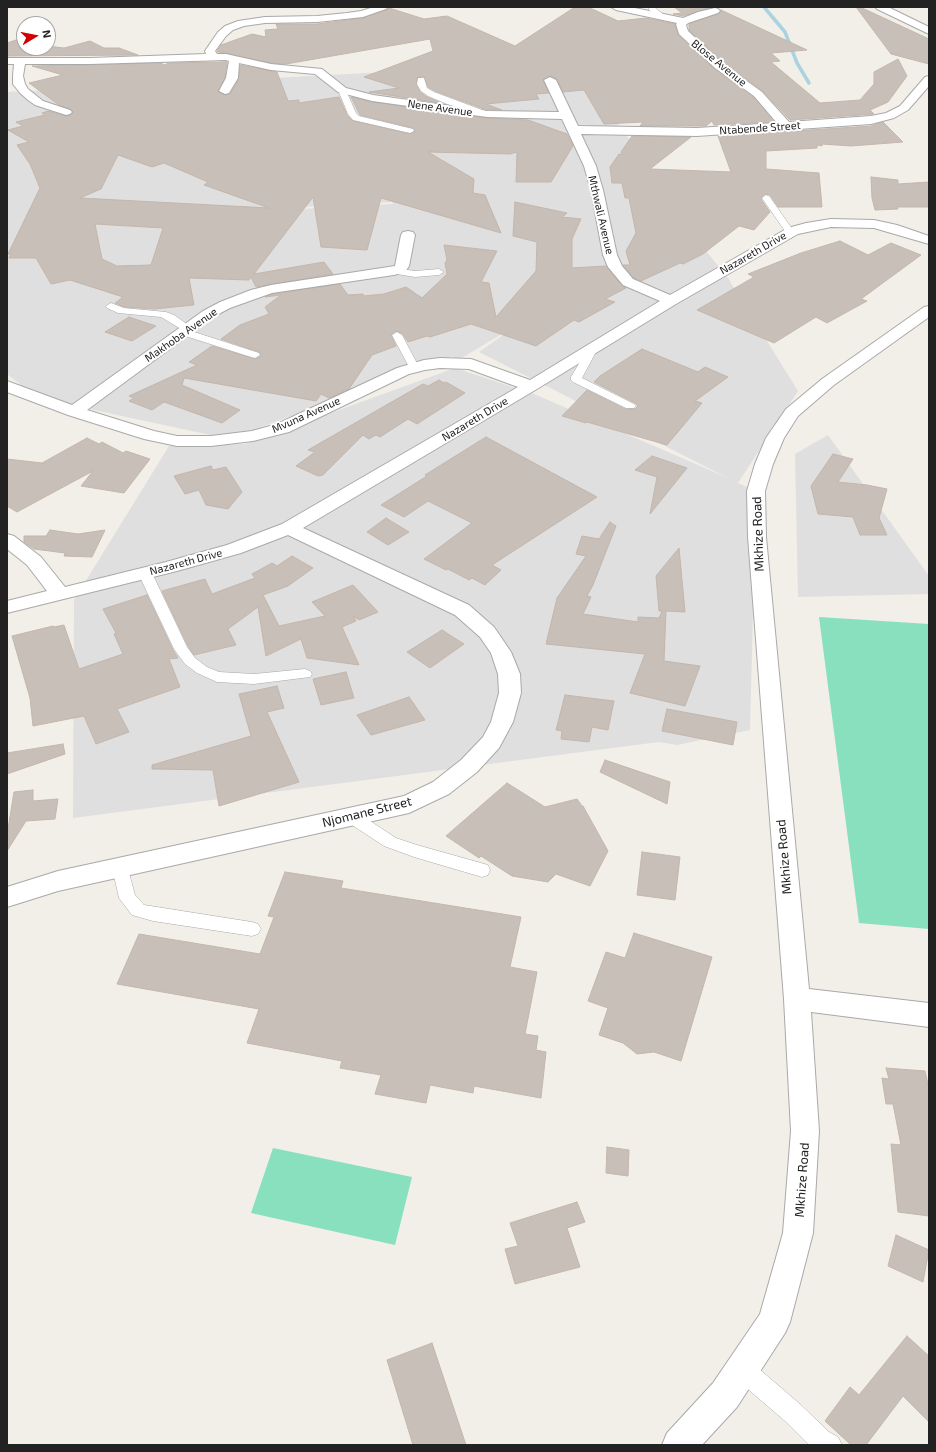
<!DOCTYPE html>
<style>
body{margin:0}
#map{position:relative;width:936px;height:1452px;overflow:hidden;background:#f2efe9;font-family:"Exo 2",sans-serif}
canvas{display:block}
.frame{position:absolute;inset:0;border:8px solid #222;pointer-events:none}
.north{position:absolute;left:16px;top:16px;width:40px;height:40px;box-sizing:border-box;background:#fff;border:1px solid #a7a7a7;border-radius:50%;rotate:80deg;font-size:11px;font-weight:700;line-height:16px;text-align:center;color:#222}
.north::after{content:'';display:block;margin:auto;width:14px;height:18px;background:#d40000;clip-path:polygon(50% 0,100% 100%,50% 72%,0 100%)}
</style>
<div id="map">
<canvas width="936" height="1452"></canvas>
<div class="frame"></div>
<div class="north">N</div>
</div>
<script>
const ctx = document.querySelector('canvas').getContext('2d');
ctx.lineJoin = 'round';
function paint(path, color) { ctx.fillStyle = color; ctx.fill(path, 'evenodd'); }
const shape = rows => new Path2D(rows.map(r => 'M' + r).join(''));
function strokePath(path, color, width, dash) { ctx.strokeStyle = color; ctx.lineWidth = width; ctx.lineCap = dash ? 'butt' : 'round'; ctx.setLineDash(dash || []); ctx.stroke(path); }
function write(font, color, halo, rows, align = 'center') {
  ctx.font = font + ' "Exo 2",sans-serif'; ctx.lineWidth = 4; ctx.setLineDash([]); ctx.textBaseline = 'middle'; ctx.strokeStyle = halo; ctx.fillStyle = color; for (const [text, x, y, turn = 0] of rows) {
    ctx.save(); ctx.translate(x, y); ctx.rotate((+turn || 0) * Math.PI / 180); ctx.textAlign = isNaN(turn) ? turn : align; if (halo) ctx.strokeText(text, 0, 0); ctx.fillText(text, 0, 0); ctx.restore();
  }
}
const residential = shape([
 [575,62,662,186,685,225,728,278,798,391,738,483,756,491,750,730,677,745,659,742,73,818,74,600,169,446,245,444,455,368,534,394,728,478,479,352,517,325,455,362,453,356,229,439,38,398,7,374,7,92],
 [392,202,393,204,49,223,49,222],
 [828,435,929,576,929,594,798,597,795,454]
]);
const pitch = shape([
 [819,617,929,624,929,929,859,923],
 [273,1148,412,1177,395,1245,251,1213]
]);
const stream = shape([
 [764,7,785,32,797,63,809,83]
]);
const building = shape([
 [575,7,588,7,618,21,646,18,675,24,678,35,714,69,753,97,774,122,714,125,712,121,706,126,640,126,643,122,604,124,584,90,563,92,557,79,551,76,543,80,549,93,536,94,539,99,486,104,502,110,484,109,435,91,428,87,424,76,417,78,416,85,420,92,427,97,441,103,369,92,399,88,364,77,433,51,430,39,286,64,271,63,226,53,218,52,217,51,221,45,252,34,266,37,265,30,278,29,276,24,317,24,363,18,386,10,389,8,424,19,447,16,515,46,575,7],
 [674,7,713,7,683,16,673,14,682,13,674,7],
 [856,7,860,7,929,39,929,64,891,54,856,7],
 [721,10,807,50,771,53,780,61,771,62,820,103,860,100,874,84,874,72,898,59,907,76,888,102,870,110,874,114,790,120,763,91,724,63,689,30,689,24,718,14,721,10],
 [22,38,24,39,24,48,48,48,48,46,64,48,90,41,104,48,119,48,138,55,7,56,7,43,22,38],
 [226,62,227,62,225,78,218,91,224,95,230,94,239,79,240,65,277,72,288,101,299,100,299,103,339,97,347,115,353,121,410,134,415,131,413,128,360,115,351,97,372,102,487,118,528,120,567,134,573,146,551,182,516,182,517,152,510,154,428,152,474,179,473,193,485,195,501,233,381,198,367,250,321,247,313,197,254,274,324,262,333,274,256,287,251,277,249,280,189,278,194,305,154,309,124,307,115,303,123,297,70,280,51,284,36,258,9,258,11,254,8,254,40,188,30,164,17,145,29,142,8,130,23,126,16,122,45,115,42,113,48,111,66,116,71,115,74,112,70,109,59,105,29,83,63,75,32,66,161,63,164,65,169,63,226,62],
 [118,155,152,167,164,163,208,182,204,185,269,208,80,198,101,189,118,155],
 [95,224,163,228,151,265,117,266,102,259,95,224],
 [883,122,903,142,851,146,822,144,822,146,817,145,817,148,766,151,766,169,819,173,822,207,778,207,770,195,765,194,761,199,770,212,754,230,739,226,703,254,683,264,680,263,641,281,634,278,623,265,630,265,626,251,636,233,629,198,625,198,622,183,612,183,610,167,619,154,622,155,621,152,632,136,691,137,650,169,731,172,718,136,871,126,883,122],
 [871,177,898,180,898,184,929,182,929,207,897,207,898,209,875,210,872,198,871,177],
 [515,202,567,213,562,217,581,219,572,239,572,268,606,266,622,286,626,288,605,299,615,302,579,322,574,320,536,346,471,324,430,337,427,336,408,342,403,334,396,331,391,335,396,346,372,355,349,389,329,398,321,394,316,401,184,378,182,385,240,410,222,423,164,402,152,410,129,401,134,398,129,396,197,365,189,362,212,346,255,359,261,356,259,352,221,339,240,325,269,314,265,307,281,295,265,297,272,294,340,284,348,295,363,294,364,296,384,294,406,287,422,298,447,274,445,263,447,260,444,245,497,251,481,282,489,283,496,317,536,271,537,242,513,236,515,202],
 [840,241,868,255,891,243,921,255,861,299,867,301,827,323,816,317,774,343,697,310,754,277,748,274,801,253,840,241],
 [129,317,156,326,132,341,105,332,129,317],
 [642,349,698,372,705,367,728,377,695,401,702,403,667,445,587,422,586,423,562,416,587,390,625,409,635,409,638,406,635,403,594,382,600,376,642,349],
 [439,380,444,383,446,382,465,393,417,424,408,419,380,437,376,435,369,439,363,435,323,475,318,476,296,466,315,452,308,450,423,384,428,386,439,380],
 [486,437,597,497,492,565,501,570,485,585,472,578,469,580,448,569,446,570,424,559,472,523,428,501,404,517,381,505,427,476,425,475,486,437],
 [87,438,99,444,102,442,123,453,126,451,150,459,124,493,81,486,93,471,17,512,7,506,7,459,42,463,87,438],
 [833,454,853,459,838,482,867,485,887,489,879,518,887,535,860,535,853,517,818,514,811,486,833,454],
 [652,456,687,468,650,514,657,477,635,470,652,456],
 [211,466,213,470,226,467,242,492,228,509,206,505,199,490,185,494,174,476,211,466],
 [386,518,409,532,388,545,367,532,386,518],
 [610,522,616,526,593,585,587,596,591,597,583,614,638,622,638,617,659,618,662,611,659,611,656,576,679,548,685,612,666,611,664,661,700,666,685,706,630,693,645,654,546,644,557,598,586,556,576,554,582,536,599,539,610,522],
 [50,530,78,534,105,530,92,557,64,556,65,553,34,549,24,542,24,536,46,536,50,530],
 [292,556,313,568,288,586,263,595,279,626,325,616,312,602,353,585,378,612,359,620,353,616,356,621,342,627,359,665,307,658,301,639,266,656,258,607,228,629,236,645,194,655,188,646,162,591,205,579,212,594,255,578,252,574,272,563,277,566,292,556],
 [147,595,173,650,178,658,169,659,180,687,117,709,129,732,96,744,84,716,33,726,30,698,12,636,53,626,54,627,64,625,79,669,123,654,114,634,116,633,103,609,147,595],
 [442,630,464,644,430,668,407,652,442,630],
 [346,672,354,698,321,705,313,679,346,672],
 [277,686,284,708,267,712,299,782,219,806,213,770,152,769,152,765,251,736,239,694,277,686],
 [565,695,614,701,608,730,592,727,589,742,561,739,562,731,556,730,565,695],
 [409,697,425,720,371,735,357,715,409,697],
 [667,709,737,722,733,745,662,731,667,709],
 [63,744,65,754,7,774,7,753,63,744],
 [605,760,670,782,667,804,600,772,605,760],
 [507,783,545,807,577,799,582,806,583,806,608,851,590,886,556,874,548,882,512,876,481,856,479,858,446,836,507,783],
 [33,790,33,801,58,799,55,819,26,821,7,851,7,835,14,792,33,790],
 [642,852,680,857,675,900,637,895,642,852],
 [285,872,343,881,341,888,521,917,510,967,537,972,525,1034,538,1036,536,1050,546,1052,541,1098,474,1086,473,1093,430,1085,426,1103,375,1094,381,1075,340,1068,342,1061,247,1043,259,1009,117,984,139,934,260,954,274,917,268,916,285,872],
 [634,933,712,957,681,1061,654,1052,637,1054,623,1043,599,1035,608,1008,588,1001,606,952,625,958,634,933],
 [886,1068,925,1071,929,1089,929,1216,898,1212,891,1144,901,1145,893,1104,886,1104,882,1078,889,1079,886,1068],
 [607,1147,629,1150,628,1176,606,1173,607,1147],
 [577,1202,585,1222,567,1228,580,1267,515,1284,505,1249,518,1246,510,1223,577,1202],
 [896,1235,929,1250,923,1282,888,1266,896,1235],
 [907,1336,929,1356,929,1422,903,1396,866,1445,851,1445,825,1421,850,1387,859,1395,907,1336],
 [432,1343,466,1445,413,1445,387,1360,432,1343]
]);
const service = shape([
 [648,7,654,7,664,15,659,16,650,11,648,7],
 [418,78,424,78,427,88,434,92,493,114,492,116,486,116,447,104,428,96,421,91,417,84,418,78],
 [339,88,345,88,356,113,359,116,413,129,414,131,410,133,353,120,348,114,338,90,339,88],
 [766,195,769,196,793,230,795,232,793,234,787,234,762,198,766,195],
 [394,268,415,271,439,269,444,272,439,275,415,277,391,273,389,271,394,268],
 [111,303,124,308,166,312,174,315,191,327,192,329,191,331,259,353,260,355,255,358,251,357,179,334,178,332,181,329,161,317,118,313,107,308,106,306,111,303],
 [397,332,402,335,419,367,418,369,410,369,409,367,392,335,397,332],
 [592,347,597,350,582,378,634,404,636,406,634,408,626,408,573,382,571,380,571,377,587,350,592,347],
 [145,569,150,570,152,573,187,647,195,658,207,667,219,672,254,674,305,669,310,671,312,674,310,677,254,684,217,682,197,673,185,664,174,649,138,573,140,570,145,569],
 [352,811,358,813,396,838,417,845,488,865,490,870,488,875,482,877,414,857,384,846,346,821,344,817,346,813,352,811],
 [120,860,126,862,135,895,144,905,252,922,258,924,261,929,258,934,252,936,153,921,132,915,119,898,112,867,114,862,120,860],
 [743,1359,751,1362,801,1405,829,1432,838,1437,842,1445,809,1445,785,1421,735,1378,732,1370,735,1362,743,1359]
]);
const minor = shape([
 [374,7,388,7,386,9,363,17,317,22,265,23,244,26,233,30,226,36,215,51,217,54,226,54,271,64,322,69,346,88,373,95,487,111,559,112,544,80,550,77,556,80,578,126,697,128,777,123,754,96,715,68,679,34,676,24,677,23,616,10,611,7,630,7,683,18,698,12,715,8,718,9,720,11,718,13,688,23,686,25,688,31,723,64,762,92,789,122,871,116,886,113,900,106,925,77,929,76,929,86,908,110,894,118,871,124,697,136,581,134,596,166,603,190,617,255,622,266,633,279,670,295,788,228,806,223,831,219,874,220,897,225,929,236,929,244,874,228,831,227,798,234,676,304,537,389,303,528,469,605,494,627,511,652,520,674,521,693,513,722,499,748,477,772,449,794,409,813,58,891,7,907,7,887,58,871,404,796,433,782,461,760,483,737,491,722,499,693,498,674,491,653,480,637,455,615,288,535,241,553,177,571,7,613,7,601,47,591,27,565,7,549,7,534,14,536,41,557,65,587,166,562,227,545,282,524,518,387,469,369,440,368,425,370,409,374,289,432,253,441,211,446,177,446,144,439,68,415,7,392,7,381,72,405,203,311,220,302,251,290,271,285,395,266,401,235,403,232,408,231,413,232,415,235,409,266,405,272,394,275,272,293,230,308,213,317,87,410,154,431,177,436,211,436,252,431,277,424,397,368,424,360,440,358,471,359,530,380,660,301,623,285,608,267,603,255,591,190,584,166,562,119,487,117,372,101,338,92,315,74,271,70,239,63,238,78,229,93,225,94,219,91,226,78,229,61,226,60,90,64,25,64,23,76,25,84,28,89,43,101,70,110,72,112,70,114,66,115,35,105,28,100,20,93,13,84,13,76,14,64,7,64,7,58,90,58,206,54,205,51,218,32,225,26,238,21,265,17,317,16,347,13,361,11,374,7],
 [875,7,888,7,929,27,929,34,877,9,875,7],
 [929,306,929,317,834,385,798,416,784,438,773,464,765,491,766,537,809,989,929,1003,929,1027,811,1012,819,1131,813,1233,790,1322,785,1333,737,1407,702,1445,662,1445,667,1433,713,1383,760,1314,783,1233,791,1131,784,999,748,537,747,491,755,464,766,438,786,409,822,379,924,307,929,306]
]);
const farStreetnames = [
 ["Blose Avenue",719,63,39],
 ["Nene Avenue",440,108,8],
 ["Ntabende Street",760,128,-4],
 ["Mthwali Avenue",601,215,77],
 ["Nazareth Drive",753,253,-30],
 ["Makhoba Avenue",181,335,-35],
 ["Mvuna Avenue",306,415,-24],
 ["Nazareth Drive",475,419,-31],
 ["Nazareth Drive",186,562,-15]
];
const streetNames = [
 ["Mkhize Road",758,534,-92],
 ["Njomane Street",367,812,-14],
 ["Mkhize Road",784,857,-95],
 ["Mkhize Road",802,1180,-86]
];
paint(residential, '#e0dfdf');
paint(pitch, '#88e0be');
strokePath(stream, '#aad3df', 3.5);
paint(building, '#c7bfb8');
strokePath(building, '#c4b6ab', 1);
strokePath(service, '#a9a9a9', 1);
strokePath(minor, '#a9a9a9', 2);
paint(service, '#fff');
paint(minor, '#fff');
write('11px', '#222', '#fff', farStreetnames);
write('13px', '#222', '#fff', streetNames);
</script>
